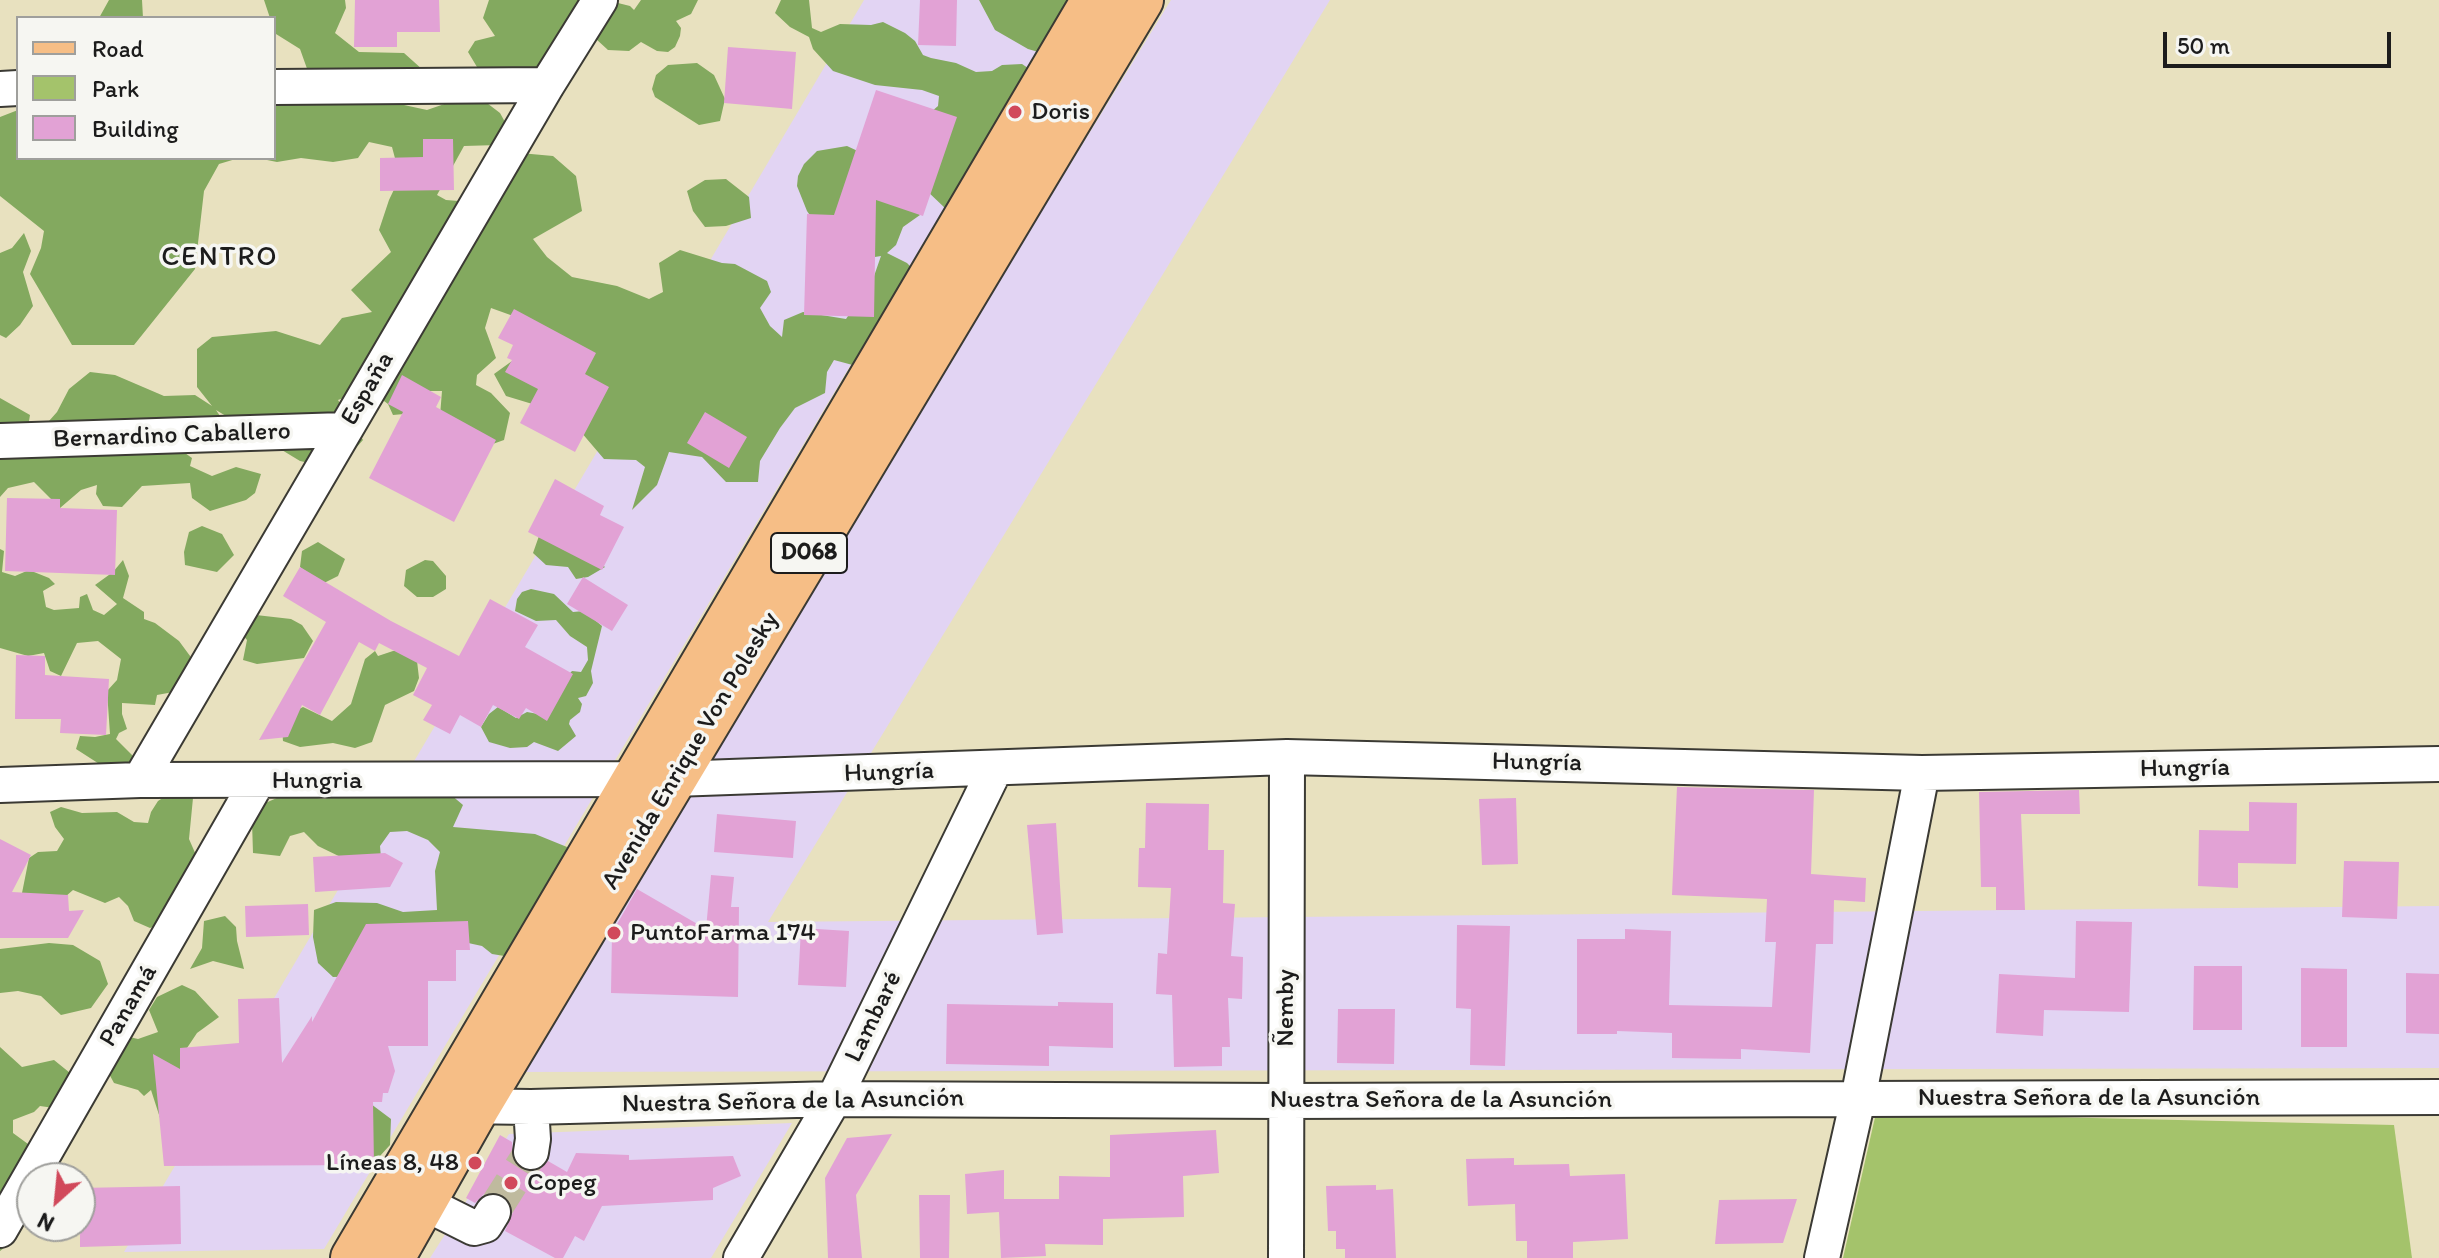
<!DOCTYPE html>
<meta charset="utf-8">
<style>
body{margin:0}
#map{position:relative;width:2439px;height:1258px;overflow:hidden;background:#e8e1bf;font-family:Itim,sans-serif}
canvas{display:block}
.legend{position:absolute;left:16px;top:16px;width:260px;height:144px;box-sizing:border-box;background:#f6f6f2;border:2px solid #9f9f9c;margin:0;padding:10px 14px;list-style:none;font-size:24px;color:#1c1c1c}
.legend li{display:flex;align-items:center;gap:16px;height:40px}
.legend b{width:40px;border:2px solid #9f9f9c}
.north{position:absolute;left:16px;top:1162px;width:80px;height:80px;box-sizing:border-box;background:#f6f6f2;border:2px solid #9f9f9c;border-radius:50%;rotate:207deg;font-size:22px;font-weight:700;line-height:32px;text-align:center;color:#1c1c1c}
.north::after{content:'';display:block;margin:auto;width:28px;height:36px;background:#d1495b;clip-path:polygon(50% 0,100% 100%,50% 72%,0 100%)}
.scale{position:absolute;left:2163px;top:32px;width:228px;height:36px;box-sizing:border-box;border:4px solid #1c1c1c;border-top:0;padding-left:10px;font-size:24px;line-height:28px;white-space:nowrap;color:#1c1c1c;-webkit-text-stroke:6px #f6f6f2;paint-order:stroke}
</style>
<div id="map">
<canvas width="2439" height="1258"></canvas>
<ul class="legend">
<li><b style="height:10px;background:#f6be86"></b>Road</li>
<li><b style="height:22px;background:#a4c36b"></b>Park</li>
<li><b style="height:22px;background:#e2a2d5"></b>Building</li>
</ul>
<div class="north">N</div>
<div class="scale">50 m</div>
</div>
<script>
const ctx = document.querySelector('canvas').getContext('2d');
ctx.lineJoin = 'round';
function paint(path, color) { ctx.fillStyle = color; ctx.fill(path, 'evenodd'); }
const shape = rows => new Path2D(rows.map(r => 'M' + r).join(''));
function strokePath(path, color, width, dash) { ctx.strokeStyle = color; ctx.lineWidth = width; ctx.lineCap = dash ? 'butt' : 'round'; ctx.setLineDash(dash || []); ctx.stroke(path); }
function write(font, color, halo, rows, align = 'center') {
  ctx.font = font + ' Itim,sans-serif'; ctx.lineWidth = 7; ctx.setLineDash([]); ctx.textBaseline = 'middle'; ctx.strokeStyle = halo; ctx.fillStyle = color; for (const [text, x, y, turn = 0] of rows) {
    ctx.save(); ctx.translate(x, y); ctx.rotate((+turn || 0) * Math.PI / 180); ctx.textAlign = isNaN(turn) ? turn : align; if (halo) ctx.strokeText(text, 0, 0); ctx.fillText(text, 0, 0); ctx.restore();
  }
}
const built = shape([
 [864,0,1068,0,324,1249,124,1252],
 [1171,0,1330,0,768,922,2439,906,2439,1068,513,1072],
 [792,1123,711,1258,430,1258,509,1134]
]);
const green = shape([
 [1876,1113,2394,1125,2412,1258,1843,1258]
]);
const forest = shape([
 [109,0,142,0,143,18,99,18],
 [264,0,345,0,346,8,335,33,359,52,404,53,423,70,381,100,427,110,456,100,483,100,500,113,511,133,498,145,464,146,437,195,446,200,471,202,520,153,553,156,576,176,582,211,533,239,547,257,572,277,617,286,649,299,663,292,659,263,680,250,722,263,735,264,767,281,771,292,760,308,770,326,782,337,784,320,803,312,846,319,873,279,881,256,856,260,816,224,807,211,797,186,798,176,804,164,817,151,847,146,862,153,920,215,903,227,896,245,887,253,907,263,913,269,860,367,834,360,827,372,825,393,795,408,780,428,760,461,758,482,726,482,702,457,669,452,657,485,632,510,645,467,636,460,604,459,575,425,539,406,506,396,494,374,512,361,516,317,491,308,485,328,496,358,477,375,476,385,491,393,510,413,504,440,470,452,440,416,442,391,426,391,415,413,393,415,388,404,368,389,338,400,363,440,337,469,300,461,216,410,232,434,175,446,192,458,190,466,212,476,236,467,261,474,255,493,246,500,210,511,192,498,190,483,142,486,122,507,103,506,96,494,97,485,81,490,60,508,34,482,8,488,0,497,0,398,30,415,28,427,41,430,57,412,69,389,90,372,115,375,164,396,195,395,212,406,197,387,197,349,212,337,276,331,320,345,342,318,372,312,351,290,391,252,379,230,389,200,400,177,392,147,369,142,358,158,333,162,301,158,277,162,257,158,274,158,274,101,310,77,300,49,276,34,274,18,270,18],
 [489,0,603,0,600,6,618,3,630,6,634,10,641,0,698,0,691,14,676,21,681,28,680,36,675,47,668,52,657,51,641,42,629,51,608,50,596,39,563,72,480,72,468,52,475,41,495,36,483,18],
 [781,0,809,0,812,28,821,32,840,24,871,25,883,22,905,33,915,41,923,55,931,58,956,63,976,72,992,71,1002,65,1022,64,1040,76,946,209,925,189,931,112,938,106,939,96,922,90,875,85,833,71,813,49,809,37,790,27,775,13],
 [979,0,1106,0,1059,58,1028,49,995,30],
 [697,63,714,75,725,99,720,121,699,125,655,97,652,89,656,75,668,65],
 [18,110,18,158,239,158,219,164,204,191,195,269,134,345,72,345,30,274,41,248,44,231,0,196,0,117],
 [726,179,749,197,751,218,726,226,705,227,693,211,687,191,705,180],
 [24,233,31,251,23,272,33,306,20,325,6,338,0,335,0,253,12,248],
 [202,526,222,534,234,555,217,572,185,565,184,552,189,532],
 [539,536,595,559,605,567,588,577,576,579,568,567,546,565,533,553],
 [318,542,345,559,338,576,322,584,300,567,302,551],
 [0,549,4,551,2,572,15,576,29,570,49,578,55,584,43,591,46,607,54,610,79,608,80,597,87,594,93,610,104,615,117,604,95,585,113,572,123,560,129,576,123,598,144,612,144,619,155,623,179,641,193,660,184,690,157,695,155,705,122,703,122,714,127,729,119,733,116,739,133,756,128,773,104,767,76,749,80,736,95,737,110,734,107,691,117,680,121,659,98,641,77,643,61,676,50,671,44,653,28,656,0,648],
 [425,560,433,561,446,576,446,589,433,597,417,597,404,586,406,570],
 [531,589,554,594,573,612,584,611,602,626,591,671,593,683,586,696,578,698,582,704,580,712,570,720,569,724,576,736,558,751,534,742,527,747,510,748,489,742,481,727,489,714,498,707,516,718,527,712,538,714,560,684,572,671,581,672,588,660,587,647,570,636,556,620,536,621,515,611,517,599,522,592],
 [256,615,291,619,302,625,313,641,304,658,257,664,243,660,247,640,241,633],
 [375,651,378,656,393,651,407,651,417,661,419,678,414,691,385,705,372,742,355,748,333,743,300,747,283,741,282,728,289,714,303,707,332,721,351,704,365,659],
 [437,783,463,805,453,827,535,834,567,847,563,872,529,960,492,954,482,946,459,941,370,976,333,977,318,963,313,937,314,910,336,902,377,903,403,912,437,910,435,871,440,852,428,840,407,831,390,832,380,846,381,858,351,862,318,846,304,832,290,836,280,856,253,853,252,822,263,804,286,794,325,799,347,788],
 [175,790,193,798,189,839,196,855,186,877,173,892,169,920,150,928,134,921,128,906,119,897,105,903,73,890,65,897,22,893,29,858,38,852,57,851,64,839,55,827,50,812,61,807,82,813,117,812,134,822,148,823,151,812,158,801],
 [225,916,236,927,237,941,244,969,213,961,190,969,202,948,204,921],
 [49,943,73,945,100,961,108,984,91,1008,61,1015,41,996,18,991,0,993,0,949],
 [182,985,195,991,219,1017,197,1033,187,1048,191,1068,161,1121,151,1090,144,1096,138,1090,114,1083,108,1072,115,1065,108,1051,121,1035,138,1039,158,1032,149,1010,157,997],
 [0,1047,22,1067,54,1060,75,1077,54,1108,40,1106,34,1112,13,1120,13,1133,28,1144,42,1150,56,1165,51,1178,32,1178,12,1221,9,1244,0,1251],
 [367,1101,391,1119,390,1145,370,1167,336,1169,313,1157]
]);
const building = shape([
 [355,0,439,0,440,32,397,32,397,47,354,47],
 [920,0,957,0,956,46,918,45],
 [728,47,796,52,792,109,724,103],
 [876,90,957,117,923,216,876,200,874,317,804,315,807,214,834,215],
 [423,139,453,139,454,190,380,191,380,158,423,157],
 [514,309,596,353,585,374,609,387,575,452,520,423,538,389,505,372,512,360,507,358,513,345,498,338],
 [402,375,441,397,436,407,496,440,454,522,369,478,403,412,388,404],
 [705,412,747,437,729,468,687,443],
 [555,479,604,506,600,515,624,527,602,570,528,532],
 [7,498,60,499,60,508,117,510,115,575,5,571],
 [300,567,391,621,459,656,490,599,538,625,525,647,573,674,547,721,526,708,519,719,493,705,481,727,460,715,450,734,423,720,432,705,413,695,427,668,379,643,375,651,359,642,320,715,302,705,288,737,259,740,326,622,283,596],
 [583,577,628,605,612,631,567,604],
 [16,655,45,656,45,675,109,679,106,735,60,733,61,719,15,719],
 [1677,787,1814,790,1811,874,1866,878,1865,902,1834,900,1833,944,1816,944,1810,1053,1741,1049,1741,1059,1672,1058,1672,1033,1617,1031,1617,1034,1577,1034,1577,939,1625,939,1625,929,1671,931,1669,1005,1772,1007,1776,942,1765,942,1767,899,1672,895],
 [2079,790,2080,814,2021,814,2025,910,1996,910,1996,887,1981,887,1979,792],
 [1516,798,1518,864,1482,865,1479,799],
 [2249,802,2297,803,2296,864,2238,863,2238,888,2198,886,2199,830,2249,831],
 [1146,803,1209,804,1208,850,1224,850,1223,903,1235,904,1231,956,1243,957,1242,999,1228,998,1230,1047,1222,1047,1222,1066,1174,1067,1172,995,1156,994,1158,953,1167,954,1171,888,1138,887,1139,848,1145,848],
 [717,814,796,821,793,858,714,852],
 [1056,823,1063,933,1037,935,1027,825],
 [0,839,31,855,12,892,68,895,69,911,84,910,68,938,0,938],
 [385,853,403,863,390,887,315,892,313,857],
 [2344,861,2399,862,2397,919,2342,917],
 [711,875,734,877,731,907,739,907,738,997,611,993,612,933,637,889,706,929],
 [308,904,309,935,246,937,245,906],
 [468,921,470,950,456,950,456,981,428,981,428,1046,388,1046,395,1071,388,1093,383,1093,382,1102,373,1102,374,1165,164,1166,153,1054,180,1069,180,1048,239,1043,238,999,279,998,282,1063,312,1016,312,1022,366,924],
 [2076,921,2132,922,2129,1012,2044,1010,2043,1036,1996,1033,1999,974,2075,978],
 [1457,925,1510,926,1505,1066,1470,1065,1471,1009,1456,1008],
 [801,928,849,931,846,987,798,985],
 [2194,966,2242,966,2242,1030,2193,1030],
 [2301,968,2347,969,2347,1047,2301,1047],
 [2406,973,2439,974,2439,1034,2406,1033],
 [1058,1002,1113,1003,1113,1048,1049,1046,1049,1066,946,1064,947,1004,1058,1006],
 [1338,1009,1395,1009,1394,1064,1337,1063],
 [1216,1130,1219,1173,1183,1176,1184,1217,1103,1219,1103,1245,1045,1244,1046,1256,1001,1258,999,1212,967,1214,965,1174,1004,1170,1004,1199,1059,1199,1059,1176,1110,1177,1110,1135],
 [892,1134,856,1195,862,1258,828,1258,825,1178,847,1138],
 [500,1135,512,1142,513,1160,518,1167,527,1172,539,1170,548,1161,567,1172,576,1153,629,1155,629,1160,733,1156,741,1176,713,1188,713,1200,602,1206,584,1241,575,1236,563,1258,555,1258,505,1231,513,1212,511,1203,504,1195,494,1192,484,1194,475,1203,466,1198],
 [1514,1158,1514,1165,1569,1164,1570,1176,1625,1174,1628,1239,1573,1242,1573,1258,1527,1258,1527,1241,1516,1241,1515,1204,1468,1206,1466,1159],
 [1376,1185,1376,1190,1393,1189,1396,1258,1345,1258,1345,1249,1336,1249,1336,1231,1328,1231,1326,1186],
 [180,1186,181,1244,80,1247,80,1188],
 [919,1195,950,1195,949,1258,920,1258],
 [1797,1199,1783,1243,1715,1244,1719,1200]
]);
const minorTunnel = shape([
 [493,1212,531,1152]
]);
const minor = shape([
 [274,87,547,85],
 [0,89,18,88],
 [0,441,344,430],
 [140,780,547,85,600,0],
 [0,785,140,780,674,779,1287,757,1922,773,2439,764],
 [460,1106,531,1107,834,1099,1286,1101,2439,1097],
 [531,1152,533,1139,531,1107],
 [424,1203,474,1228,485,1225,493,1212],
 [0,1230,257,782],
 [741,1258,834,1099,995,769],
 [1286,1258,1287,757],
 [1822,1258,1858,1099,1922,773]
]);
const major = shape([
 [353,1258,1094,0],
 [392,1258,478,1106,1141,0]
]);
const markers = [
 [1015,112,8,"#d1495b"],
 [614,933,8,"#d1495b"],
 [475,1163,8,"#d1495b"],
 [511,1183,8,"#d1495b"]
];
const shields = [
 [809,553,76]
];
const shieldNames = [
 ["D068",809,553]
];
const poiNames = [
 ["Doris",1031,112],
 ["PuntoFarma 174",630,933],
 ["Líneas 8, 48",459,1163,"right"],
 ["Copeg",527,1183]
];
const streetNames = [
 ["España",368,389,-60],
 ["Bernardino Caballero",172,436,-2],
 ["Avenida Enrique Von Polesky",691,751,-59],
 ["Hungría",1537,763,1],
 ["Hungría",2185,769,-1],
 ["Hungría",889,773,-2],
 ["Hungria",317,781],
 ["Panamá",129,1006,-60],
 ["Ñemby",1286,1008,-90],
 ["Lambaré",874,1017,-64],
 ["Nuestra Señora de la Asunción",2089,1098],
 ["Nuestra Señora de la Asunción",1441,1100],
 ["Nuestra Señora de la Asunción",793,1102,-1]
];
const neighbourhoodNames = [
 ["CENTRO",220,258]
];
paint(built, '#e2d4f3');
paint(green, '#a4c36b');
paint(forest, '#83a95f');
paint(building, '#e2a2d5');
strokePath(minorTunnel, '#bfba9e', 34, [34, 17]);
strokePath(minor, '#3b3a34', 38);
strokePath(major, '#3b3a34', 48);
strokePath(minor, '#fff', 34);
strokePath(major, '#f6be86', 44);
for (const [x, y, r, color] of markers) { const dot = new Path2D(); dot.arc(x, y, r, 0, 2 * Math.PI); ctx.fillStyle = color; ctx.fill(dot); strokePath(dot, '#f6f6f2', 3); }
for (const [x, y, w] of shields) { const box = new Path2D(); box.roundRect(x - w / 2, y - 20, w, 40, 6); ctx.fillStyle = '#f6f6f2'; ctx.fill(box); strokePath(box, '#1c1c1c', 2); }
write('bold 24px', '#1c1c1c', null, shieldNames);
write('26px', '#1c1c1c', '#f6f6f2', poiNames, 'left');
write('26px', '#1c1c1c', '#f6f6f2', streetNames);
ctx.letterSpacing = '2px';
write('28px', '#1c1c1c', '#f6f6f2', neighbourhoodNames);
ctx.letterSpacing = '0px';
</script>
